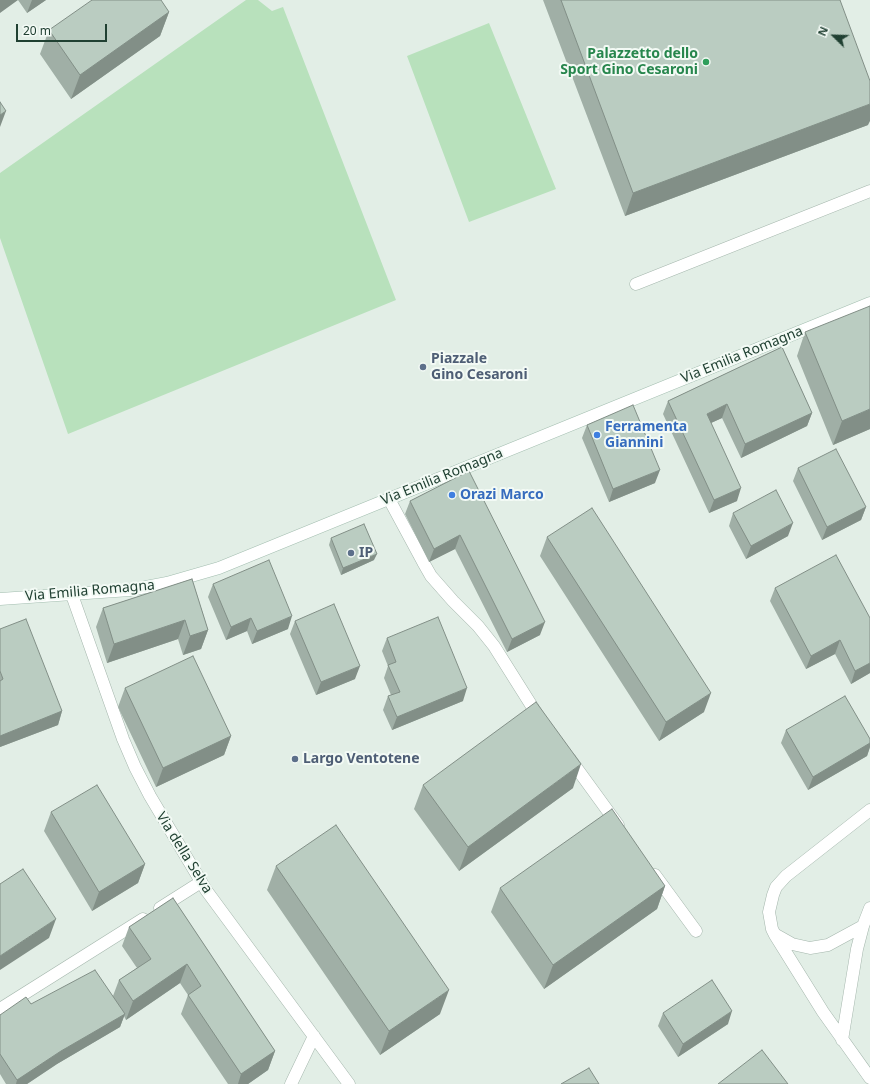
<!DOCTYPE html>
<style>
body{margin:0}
#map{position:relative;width:870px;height:1084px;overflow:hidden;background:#e2eee6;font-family:"Noto Sans",sans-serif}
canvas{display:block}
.north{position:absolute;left:814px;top:16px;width:40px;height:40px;-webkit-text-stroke:3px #f3faf5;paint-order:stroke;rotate:293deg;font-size:11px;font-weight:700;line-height:16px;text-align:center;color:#204032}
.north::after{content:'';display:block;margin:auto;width:14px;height:18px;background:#204032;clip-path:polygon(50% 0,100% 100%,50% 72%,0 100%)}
.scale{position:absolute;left:16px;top:24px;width:91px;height:18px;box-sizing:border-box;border:2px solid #204032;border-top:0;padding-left:5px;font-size:12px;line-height:14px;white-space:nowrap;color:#204032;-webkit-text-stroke:3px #f3faf5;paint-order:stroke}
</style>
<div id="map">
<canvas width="870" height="1084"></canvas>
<div class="north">N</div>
<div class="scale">20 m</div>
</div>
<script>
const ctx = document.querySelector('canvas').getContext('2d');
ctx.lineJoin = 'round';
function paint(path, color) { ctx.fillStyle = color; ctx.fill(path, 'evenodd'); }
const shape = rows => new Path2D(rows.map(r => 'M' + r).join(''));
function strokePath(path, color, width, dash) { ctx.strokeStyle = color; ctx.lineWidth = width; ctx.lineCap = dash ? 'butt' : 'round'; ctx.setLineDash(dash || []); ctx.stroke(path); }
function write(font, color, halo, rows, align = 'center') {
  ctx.font = font + ' "Noto Sans",sans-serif'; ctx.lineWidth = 4; ctx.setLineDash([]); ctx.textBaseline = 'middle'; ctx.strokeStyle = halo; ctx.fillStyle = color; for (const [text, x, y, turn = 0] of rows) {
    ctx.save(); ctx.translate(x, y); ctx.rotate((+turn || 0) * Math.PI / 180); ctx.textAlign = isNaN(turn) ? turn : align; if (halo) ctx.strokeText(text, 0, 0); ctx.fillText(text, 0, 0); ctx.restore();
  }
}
const green = shape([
 [246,0,258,0,272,11,283,7,396,300,68,434,0,238,0,173],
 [489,23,556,189,469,222,407,56]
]);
const lane = shape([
 [636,284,870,191],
 [389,499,423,562,431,576,453,601,478,626,494,646,540,719],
 [570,759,618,825],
 [655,875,696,931],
 [160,908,201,882],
 [0,1009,143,919]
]);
const street = shape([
 [72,595,123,739,135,767,150,796,206,890,349,1084],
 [870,810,786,876,776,887,773,895,769,912,772,929,775,935,823,1012,870,1078],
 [776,935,792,944,810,948,828,945,863,926],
 [842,1040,857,949,863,926,870,908],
 [291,1084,314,1036]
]);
const secondary = shape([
 [0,599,130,590,167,583,219,568,870,303]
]);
const wall = shape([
 [18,0,46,0,27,13],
 [543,0,840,0,868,125,625,216],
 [169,12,160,36,71,99,40,54,49,30],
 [805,332,870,429,833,445,797,356],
 [782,347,812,413,807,426,741,458,722,418,711,423,737,501,709,513,663,414,668,401],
 [587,425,655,483,609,502,582,438],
 [798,468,866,507,861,520,822,540,793,481],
 [469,471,540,635,507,652,455,549,429,562,405,514,410,501],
 [733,513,788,536,746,559,729,526],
 [547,537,704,712,659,741,540,556],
 [331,538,374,560,341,575,329,545],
 [192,579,208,630,201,649,183,655,178,639,107,663,96,627,103,608],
 [213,584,288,629,252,644,247,631,226,640,208,597],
 [775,588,870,618,870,673,851,684,835,654,806,669,770,601],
 [295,621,355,679,316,695,290,634],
 [0,629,62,711,58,725,0,747],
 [387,638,463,701,392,730,383,710,388,696,391,695,384,678,388,666,382,651],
 [125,688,231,736,224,755,156,787,118,707],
 [786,730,870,739,870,747,867,756,808,790,781,743],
 [423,785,573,788,459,871,414,809],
 [51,812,145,864,138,883,92,911,44,831],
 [276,866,440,1014,380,1055,267,890],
 [665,886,657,909,544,989,491,912,500,888],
 [173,898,275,1051,268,1070,248,1084,228,1084,181,1014,188,995,180,983,126,1020,124,1016,120,1027,57,1064,27,1084,6,1084,0,1074,0,1015,31,1004,113,996,119,980,137,968,122,946,129,927],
 [663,1013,728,1024,678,1057,658,1026]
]);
const shadedWall = shape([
 [0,0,18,0,0,13],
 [32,0,46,0,27,13],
 [169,12,160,36,71,99,80,75],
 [870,104,870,121,868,125,625,216,633,193],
 [6,111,0,127,0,115],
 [727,404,722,418,702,427,707,414],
 [870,409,870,429,833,445,842,421],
 [812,413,807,426,741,458,745,444],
 [660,470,655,483,609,502,613,489],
 [741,488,737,501,709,513,714,500],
 [866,507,861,520,822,540,827,527],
 [793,523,788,536,746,559,751,546],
 [460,535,455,549,429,562,434,549],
 [377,554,374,560,341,575,343,568],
 [292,616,288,629,252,644,257,631],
 [251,618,247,631,226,640,231,627],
 [185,620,178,639,107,663,114,644],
 [545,622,540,635,507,652,512,639],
 [208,630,201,649,183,655,190,636],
 [840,640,835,654,806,669,811,656],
 [870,663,870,673,851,684,855,671],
 [360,666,355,679,316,695,321,682],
 [467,688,463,701,392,730,397,717],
 [711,693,704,712,659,741,666,722],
 [62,711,58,725,0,747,0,736],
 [231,736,224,755,156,787,163,768],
 [870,743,870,747,867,756,808,790,813,777],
 [581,764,573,788,459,871,468,847],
 [145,864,138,883,92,911,99,892],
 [665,886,657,909,544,989,553,965],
 [56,919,49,938,0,970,0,956],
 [187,964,180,983,126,1020,133,1001],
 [449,990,440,1014,380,1055,389,1031],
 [732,1011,728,1024,678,1057,683,1044],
 [125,1014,120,1027,57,1064,27,1084,16,1084,17,1080,61,1051],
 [275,1051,268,1070,248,1084,238,1084,241,1074]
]);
const building = shape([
 [92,0,161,0,169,12,80,75,49,30,92,0],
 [561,0,840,0,870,81,870,104,633,193,561,0],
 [0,102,6,111,0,115,0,102],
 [870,306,870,409,842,421,805,332,870,306],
 [782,347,812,413,745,444,727,404,707,414,741,488,714,500,668,401,782,347],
 [633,405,660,470,613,489,587,425,633,405],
 [836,449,866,507,827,527,798,468,836,449],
 [469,471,545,622,512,639,460,535,434,549,410,501,469,471],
 [776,490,793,523,751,546,733,513,776,490],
 [592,508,711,693,666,722,547,537,592,508],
 [364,524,377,554,343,568,331,538,364,524],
 [836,555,870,618,870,663,855,671,840,640,811,656,775,588,836,555],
 [269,560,292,616,257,631,251,618,231,627,213,584,269,560],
 [192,579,208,630,190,636,185,620,114,644,103,608,192,579],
 [334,604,360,666,321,682,295,621,334,604],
 [438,617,467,688,397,717,388,696,400,692,388,665,396,662,387,638,438,617],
 [26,619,62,711,0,736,0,681,3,679,0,671,0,629,26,619],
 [193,656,231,736,163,768,125,688,193,656],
 [845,696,870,739,870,743,813,777,786,730,845,696],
 [536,702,581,764,468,847,423,785,536,702],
 [97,785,145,864,99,892,51,812,97,785],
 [612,809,665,886,553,965,500,888,612,809],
 [336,825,449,990,389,1031,276,866,336,825],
 [23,869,56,919,0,956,0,884,23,869],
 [173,898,275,1051,241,1074,188,995,201,986,187,964,133,1001,119,980,151,959,129,927,173,898],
 [95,970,125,1014,61,1051,17,1080,0,1054,0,1015,26,997,31,1004,95,970],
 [712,980,732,1011,683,1044,663,1013,712,980],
 [762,1050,788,1084,718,1084,762,1050],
 [589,1068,599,1084,561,1084,589,1068]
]);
const markers = [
 [706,62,4,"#2e9e5b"],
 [423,367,4,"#5c6f8a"],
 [597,435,4,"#3f7fe0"],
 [452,495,4,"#3f7fe0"],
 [351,553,4,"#5c6f8a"],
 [295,759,4,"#5c6f8a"]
];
const leisureNames = [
 ["Palazzetto dello",698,54],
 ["Sport Gino Cesaroni",698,70]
];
const streetNames = [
 ["Via Emilia Romagna",742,355,-22],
 ["Via Emilia Romagna",442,477,-22],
 ["Via Emilia Romagna",90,591,-5],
 ["Via della Selva",184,853,58]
];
const serviceNames = [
 ["Piazzale",431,359],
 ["Gino Cesaroni",431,375],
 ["IP",359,553],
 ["Largo Ventotene",303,759]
];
const shopNames = [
 ["Ferramenta",605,427],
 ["Giannini",605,443],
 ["Orazi Marco",460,495]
];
paint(green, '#b8e1bc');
strokePath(lane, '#a4b6ac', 13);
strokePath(street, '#a4b6ac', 13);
strokePath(secondary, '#a2bdaf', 13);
strokePath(lane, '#fff', 12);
strokePath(street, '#fff', 12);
strokePath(secondary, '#fff', 12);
paint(wall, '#a0afa6');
paint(shadedWall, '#828f87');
paint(building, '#baccc1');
strokePath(building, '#828f87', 1);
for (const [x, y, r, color] of markers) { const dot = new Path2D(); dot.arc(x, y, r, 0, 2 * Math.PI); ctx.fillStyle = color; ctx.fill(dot); strokePath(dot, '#f3faf5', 1.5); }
write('bold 14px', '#27864d', '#f3faf5', leisureNames, 'right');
write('14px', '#204032', '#f3faf5', streetNames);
write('bold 14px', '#4e5e75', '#f3faf5', serviceNames, 'left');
write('bold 14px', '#366cbe', '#f3faf5', shopNames, 'left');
</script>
